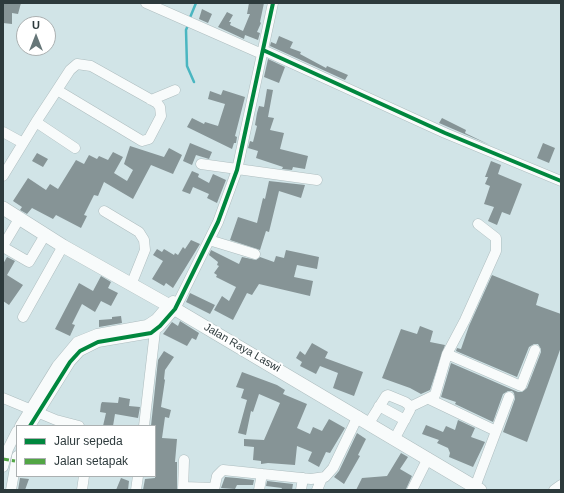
<!DOCTYPE html>
<style>
body{margin:0}
#map{position:relative;width:564px;height:493px;overflow:hidden;background:#d1e4e7;font-family:Arial,sans-serif}
canvas{display:block}
.frame{position:absolute;inset:0;border:4px solid #2d3a3c;pointer-events:none}
.legend{position:absolute;left:16px;top:425px;width:140px;height:52px;box-sizing:border-box;background:#fff;border:1px solid #abb0b1;margin:0;padding:5px 7px;list-style:none;font-size:12px;color:#2d3a3c}
.legend li{display:flex;align-items:center;gap:8px;height:20px}
.legend b{width:20px;border:1px solid #abb0b1}
.north{position:absolute;left:16px;top:16px;width:40px;height:40px;box-sizing:border-box;background:#fff;border:1px solid #abb0b1;border-radius:50%;rotate:0deg;font-size:11px;font-weight:700;line-height:16px;text-align:center;color:#2d3a3c}
.north::after{content:'';display:block;margin:auto;width:14px;height:18px;background:#667678;clip-path:polygon(50% 0,100% 100%,50% 72%,0 100%)}
</style>
<div id="map">
<canvas width="564" height="493"></canvas>
<div class="frame"></div>
<ul class="legend">
<li><b style="height:5px;background:#00873e"></b>Jalur sepeda</li>
<li><b style="height:5px;background:#52a645"></b>Jalan setapak</li>
</ul>
<div class="north">U</div>
</div>
<script>
const ctx = document.querySelector('canvas').getContext('2d');
ctx.lineJoin = 'round';
const shape = rows => new Path2D(rows.map(r => 'M' + r).join(''));
function strokePath(path, color, width, dash) { ctx.strokeStyle = color; ctx.lineWidth = width; ctx.lineCap = dash ? 'butt' : 'round'; ctx.setLineDash(dash || []); ctx.stroke(path); }
function paint(path, color) { ctx.fillStyle = color; ctx.fill(path, 'evenodd'); }
function write(font, color, halo, rows, align = 'center') {
  ctx.font = font + ' Arial,sans-serif'; ctx.lineWidth = 4; ctx.setLineDash([]); ctx.textBaseline = 'middle'; ctx.strokeStyle = halo; ctx.fillStyle = color; for (const [text, x, y, turn = 0] of rows) {
    ctx.save(); ctx.translate(x, y); ctx.rotate((+turn || 0) * Math.PI / 180); ctx.textAlign = isNaN(turn) ? turn : align; if (halo) ctx.strokeText(text, 0, 0); ctx.fillText(text, 0, 0); ctx.restore();
  }
}
const stream = shape([
 [189,20,196,3],
 [188,25,186,30,187,66,194,82]
]);
const building = shape([
 [3,3,21,3,18,14,12,13,12,24,3,23],
 [249,3,264,3,260,22,261,23,257,32,260,33,258,40,245,35,244,39,218,27,227,12,233,15,229,22,231,22,230,25,243,31,250,14,247,14],
 [202,9,212,14,208,23,199,19],
 [279,36,293,42,290,48,301,52,300,54,326,68,327,66,348,75,345,80,270,46,271,42,276,44],
 [268,59,285,67,279,83,264,77],
 [267,89,273,90,268,117,274,118,270,130,284,133,280,149,308,156,305,169,293,167,292,170,282,169,283,167,256,158,258,151,248,148,250,141,253,142,257,126,255,125,257,113,259,106,264,107],
 [223,90,245,97,235,136,237,137,236,143,234,143,232,149,187,127,192,118,204,124,205,122,218,126,225,104,208,99,210,91,221,95],
 [442,118,466,130,465,133,490,145,439,123],
 [190,143,212,152,209,159,196,155,192,165,183,161],
 [543,143,555,148,549,163,537,158],
 [130,146,164,157,169,148,182,155,173,174,151,165,133,199,104,182,98,196,94,195,84,215,87,216,81,228,56,215,53,219,32,208,27,214,20,210,22,207,13,201,28,178,46,190,50,184,58,189,76,160,84,164,89,155,97,159,99,156,108,160,113,152,123,157,114,173,127,181,133,170,124,164],
 [37,153,48,159,43,167,32,161],
 [491,161,501,165,498,174,522,184,510,215,502,212,497,225,488,221,494,207,484,204,490,186,485,184,488,177,485,177],
 [192,171,199,174,198,177,209,183,213,174,226,180,217,203,207,198,209,194,193,187,190,194,182,191],
 [269,181,305,185,301,198,279,191,269,232,266,231,260,250,230,240,238,217,257,223,263,198,265,199],
 [191,240,200,244,173,288,166,283,164,286,152,279,163,261,153,255,157,249,162,252,164,249,174,255,175,253,178,255,183,247,185,249],
 [211,250,239,264,242,257,256,260,260,257,274,262,276,256,284,258,286,250,319,257,317,269,297,265,294,277,313,281,310,296,259,284,252,295,247,293,233,320,214,310,222,296,229,301,236,287,216,277,217,275,214,273,219,266,217,265,218,262,209,255],
 [7,257,15,261,7,275,23,285,9,305,3,301,3,264],
 [492,275,539,294,536,305,561,314,561,347,527,442,503,432,515,399,514,393,512,391,508,391,503,394,493,422,455,404,456,402,441,397,451,363,518,392,522,392,527,388,541,352,541,349,538,344,534,344,529,347,517,377,456,351,457,348,461,349,469,326],
 [101,276,111,282,108,288,118,293,111,306,101,301,95,312,82,304,72,324,75,325,70,336,55,329,79,283,93,291],
 [190,293,215,305,210,314,186,302],
 [121,316,122,323,99,327,99,320,112,319,112,317],
 [180,321,199,333,196,340,192,338,187,346,163,334,172,322,178,326],
 [420,326,433,331,430,342,445,345,430,390,421,394,410,388,382,378,401,329,417,334],
 [312,343,328,352,325,358,363,372,354,396,333,388,338,373,320,366,316,374,300,366,302,362,296,358,300,351,305,355],
 [164,351,174,357,165,370,164,379,165,380,161,407,171,410,169,418,165,417,162,438,177,439,175,462,177,462,177,490,143,490,145,479,155,478,155,426,151,426,158,360],
 [242,372,277,385,285,390,283,394,307,404,297,428,310,434,313,427,322,431,329,419,345,428,330,453,326,452,319,467,308,461,312,452,297,446,295,465,268,463,261,464,261,461,253,460,254,447,244,446,244,439,264,440,280,403,259,394,253,412,251,411,246,435,238,433,247,400,241,398,244,389,236,387],
 [119,397,130,399,129,406,140,407,138,418,115,414,113,426,103,426,106,413,100,412,101,404,102,402,118,403],
 [458,420,475,428,471,437,485,442,473,467,449,457,450,453,448,448,437,443,439,440,422,434,426,425,443,432,446,426,455,430],
 [357,433,366,439,358,455,360,456,344,484,334,477,339,471],
 [401,453,408,457,400,469,412,476,406,489,356,490,362,478,387,476],
 [225,477,237,478,254,480,253,485,237,485,235,489,221,488],
 [20,478,29,479,25,490,18,490],
 [121,478,129,481,128,490,116,490],
 [267,481,293,484,292,490,281,490,282,488,266,486]
]);
const minor = shape([
 [146,3,262,54],
 [263,50,445,133,561,181],
 [151,100,175,90],
 [36,122,75,148],
 [3,132,23,143],
 [201,164,317,180],
 [3,176,36,122,57,90,70,70,77,64,91,66,157,103,160,107,161,116,149,139,142,141,57,90],
 [104,211,139,232,144,240,145,250,131,285],
 [209,240,255,254],
 [3,246,19,219],
 [3,247,29,262,45,235],
 [23,317,63,246],
 [447,354,521,386,535,350],
 [3,398,56,420,79,426],
 [429,399,496,431],
 [379,406,405,420],
 [410,407,435,395,447,354,465,320,496,251,496,238,478,224],
 [369,423,386,396,388,395,405,402,409,405,410,410,395,438],
 [20,426,57,366,77,342,97,334,147,325,156,319,168,305,173,301],
 [30,426,70,362,80,351,98,342,151,333,160,326,175,309,218,222,237,170,273,3],
 [144,426,155,331],
 [3,467,8,449,17,431],
 [183,487,214,488],
 [475,487,509,397],
 [11,490,17,456],
 [82,490,84,476],
 [136,490,138,476],
 [183,490,184,460],
 [214,490,217,476,223,470,311,479,325,477,333,468,358,416],
 [259,490,262,474],
 [301,490,303,478],
 [317,490,322,478],
 [412,490,428,458],
 [554,490,561,485]
]);
const major = shape([
 [3,208,63,246,175,309,480,490]
]);
const quiet = shape([
 [3,459,15,461]
]);
const cycleway = shape([
 [263,50,445,133,561,181],
 [30,426,70,362,80,351,98,342,151,333,160,326,175,309,218,222,237,170,273,3]
]);
const streetNames = [
 ["Jalan Raya Laswi",242,348,30]
];
strokePath(stream, '#4ab6c1', 2.5);
paint(building, '#869496');
strokePath(minor, '#aebdbf', 11);
strokePath(major, '#aebdbf', 14);
strokePath(minor, '#f8fbfb', 10);
strokePath(major, '#f8fbfb', 13);
strokePath(quiet, '#52a645', 3, [6, 3]);
strokePath(cycleway, '#00873e', 4);
write('11px', '#2d3a3c', '#fff', streetNames);
</script>
